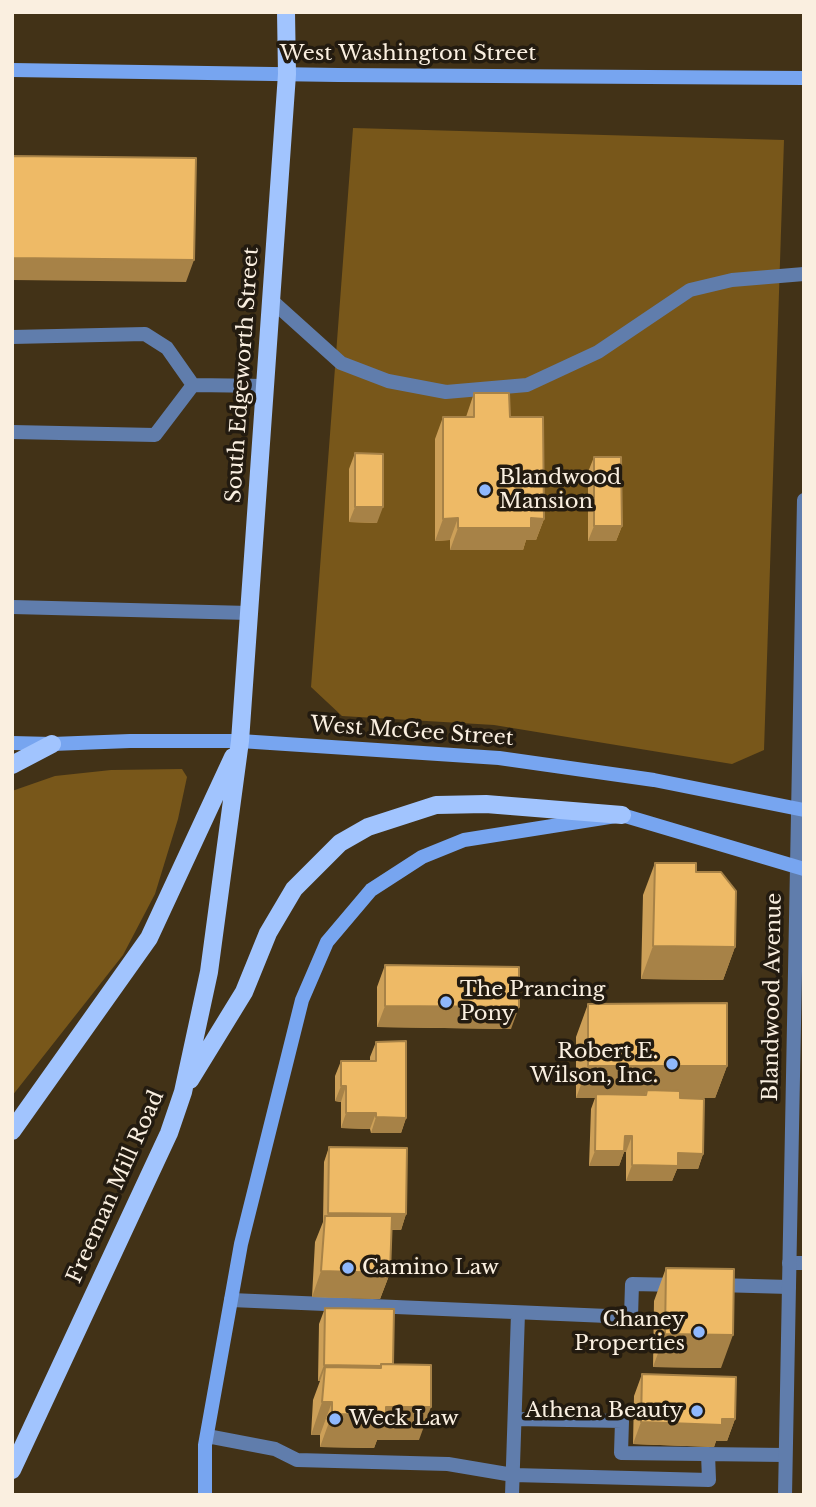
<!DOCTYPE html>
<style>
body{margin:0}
#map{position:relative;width:816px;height:1507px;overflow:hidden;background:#423217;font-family:"Libre Baskerville",serif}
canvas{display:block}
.frame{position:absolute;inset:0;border:14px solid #faefe0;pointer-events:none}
</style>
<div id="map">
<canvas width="816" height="1507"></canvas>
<div class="frame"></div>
</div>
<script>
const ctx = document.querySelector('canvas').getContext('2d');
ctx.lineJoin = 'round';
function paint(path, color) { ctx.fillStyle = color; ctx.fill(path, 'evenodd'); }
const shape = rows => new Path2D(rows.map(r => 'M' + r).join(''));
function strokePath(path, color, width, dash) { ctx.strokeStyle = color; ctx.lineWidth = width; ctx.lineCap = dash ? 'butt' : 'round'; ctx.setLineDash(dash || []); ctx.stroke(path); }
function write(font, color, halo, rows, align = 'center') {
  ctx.font = font + ' "Libre Baskerville",serif'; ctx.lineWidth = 7; ctx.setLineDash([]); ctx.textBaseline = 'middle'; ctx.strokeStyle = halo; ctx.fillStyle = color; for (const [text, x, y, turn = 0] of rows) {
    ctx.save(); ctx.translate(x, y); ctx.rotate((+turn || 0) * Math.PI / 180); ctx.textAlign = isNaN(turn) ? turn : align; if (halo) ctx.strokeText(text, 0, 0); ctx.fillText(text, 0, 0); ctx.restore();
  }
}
const green = shape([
 [353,128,784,140,764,750,732,764,494,725,342,716,311,687],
 [182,769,187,777,178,819,155,894,123,955,12,1096,12,791,55,776,111,770]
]);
const lane = shape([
 [271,300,341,363,388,381,446,392,527,385,598,352,690,290,732,280,804,274],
 [12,337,145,334,167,348,193,385],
 [193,385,265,386],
 [12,432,155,435,193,385],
 [12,607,249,613],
 [789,1263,804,1263],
 [717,1285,789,1287],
 [231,1300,631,1317,632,1284,679,1285],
 [515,1419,622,1421,621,1453,785,1455],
 [207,1436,275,1449,297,1460,448,1464,513,1475,709,1480,708,1454],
 [512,1495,518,1313]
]);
const street = shape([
 [785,1495,804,500]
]);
const secondary = shape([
 [12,70,338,75,804,78],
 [12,743,52,744,130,741,240,741,499,758,654,780,804,810],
 [205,1495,205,1445,241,1244,302,1000,327,942,371,890,422,857,464,840,622,815,804,869]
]);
const primary = shape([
 [12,765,52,744],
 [190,1080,244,992,268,933,294,889,340,843,368,827,436,805,486,804,622,815],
 [12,1131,149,938,233,757],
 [12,1470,169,1133,183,1092,209,972,240,741,287,74,286,12]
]);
const wall = shape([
 [474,393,510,417,544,519,536,540,526,540,523,550,450,550,450,540,435,541,435,439,443,417,466,417],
 [355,453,377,523,349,522,349,469],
 [594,457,622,526,616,541,588,541,588,472],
 [655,863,696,872,735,947,723,980,641,979,643,895],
 [385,965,511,1029,377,1027,377,987],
 [588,1004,727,1066,715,1098,689,1098,703,1154,698,1169,677,1169,672,1181,626,1181,626,1152,624,1152,619,1166,589,1166,591,1109,595,1098,576,1098,576,1037],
 [376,1042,406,1118,401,1133,371,1133,370,1129,341,1128,341,1102,335,1101,335,1076,341,1061,370,1061,370,1057],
 [329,1147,406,1214,401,1230,392,1230,390,1273,380,1299,312,1297,315,1242,323,1222,324,1162],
 [666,1268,721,1368,653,1367,654,1301],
 [325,1308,393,1364,419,1440,377,1440,374,1448,320,1447,320,1435,311,1435,313,1400,320,1381,318,1381,319,1324],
 [642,1374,735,1419,727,1441,716,1441,714,1447,633,1444,634,1396]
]);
const shadedWall = shape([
 [12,258,194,260,186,282,12,280],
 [355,507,383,507,377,523,349,522],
 [458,518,450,540,435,541,443,519],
 [531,518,544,519,536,540,526,540,523,550,450,550,458,528],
 [594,526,622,526,616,541,588,541],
 [653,946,735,947,723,980,641,979],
 [385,1006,519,1007,511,1029,377,1027],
 [588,1066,727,1066,715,1098,645,1098,647,1090,643,1098,596,1094,595,1098,576,1098],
 [341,1086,346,1086,341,1102,335,1101],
 [346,1113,376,1113,370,1129,341,1128],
 [376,1117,406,1118,401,1133,371,1133],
 [625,1136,632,1136,626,1152,624,1152,619,1166,589,1166,595,1151],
 [678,1153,703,1154,698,1169,677,1169,672,1181,626,1181,632,1165],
 [328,1213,406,1214,401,1230,324,1229,324,1224],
 [321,1271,390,1273,380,1299,312,1297],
 [665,1334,733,1335,721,1368,653,1367],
 [324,1365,380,1366,375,1381,325,1367,320,1381,318,1381],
 [322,1402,332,1402,320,1435,311,1435],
 [386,1407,431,1407,419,1440,377,1440,374,1448,320,1447,332,1414],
 [722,1419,735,1419,727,1441,716,1441,714,1447,633,1444,641,1422]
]);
const building = shape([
 [12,156,196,158,194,260,12,258,12,156],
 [474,393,509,393,510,417,543,417,544,519,531,518,531,528,458,528,458,518,443,519,443,417,474,417,474,393],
 [355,453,383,454,383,507,355,507,355,453],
 [594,457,621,457,622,526,594,526,594,457],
 [655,863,696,863,696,872,721,872,736,891,735,947,653,946,655,863],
 [385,965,519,967,519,1007,385,1006,385,965],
 [727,1003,727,1066,588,1066,588,1004,727,1003],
 [406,1041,406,1118,376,1117,376,1113,346,1113,346,1086,341,1086,341,1061,376,1061,376,1042,406,1041],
 [647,1090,680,1091,680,1098,704,1099,703,1154,678,1153,678,1166,632,1165,632,1136,625,1136,624,1151,595,1151,596,1094,646,1095,647,1090],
 [329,1147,407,1148,406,1214,328,1213,329,1147],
 [325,1216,392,1216,390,1273,321,1271,325,1216],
 [666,1268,734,1269,733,1335,665,1334,666,1268],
 [325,1308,394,1309,393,1364,381,1364,381,1366,324,1365,325,1308],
 [381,1364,431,1365,431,1407,386,1407,386,1415,332,1414,332,1402,322,1402,325,1367,381,1368,381,1364],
 [642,1374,736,1377,735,1419,722,1419,722,1425,641,1422,642,1374]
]);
const markers = [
 [485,490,7,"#8fb8fd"],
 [446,1002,7,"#8fb8fd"],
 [672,1064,7,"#8fb8fd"],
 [348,1268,7,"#8fb8fd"],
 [699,1332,7,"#8fb8fd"],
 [697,1411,7,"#8fb8fd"],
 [335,1419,7,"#8fb8fd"]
];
const streetNames = [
 ["West Washington Street",408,54],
 ["South Edgeworth Street",243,375,-86],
 ["West McGee Street",412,732,4],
 ["Blandwood Avenue",773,997,-89],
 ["Freeman Mill Road",116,1187,-66]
];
const poiNames = [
 ["Blandwood",499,478],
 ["Mansion",499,502],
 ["The Prancing",460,990],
 ["Pony",460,1014],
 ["Robert E.",658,1052,"right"],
 ["Wilson, Inc.",658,1076,"right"],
 ["Camino Law",362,1268],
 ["Chaney",685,1320,"right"],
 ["Properties",685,1344,"right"],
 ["Athena Beauty",683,1411,"right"],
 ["Weck Law",349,1419]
];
paint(green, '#78571a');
strokePath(lane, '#607dac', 14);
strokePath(street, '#607dac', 14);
strokePath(secondary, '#77a5f0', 14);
strokePath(primary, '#a1c4fe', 18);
paint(wall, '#cda058');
paint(shadedWall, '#a78247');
paint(building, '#eeba66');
strokePath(building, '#a78247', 2);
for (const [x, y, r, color] of markers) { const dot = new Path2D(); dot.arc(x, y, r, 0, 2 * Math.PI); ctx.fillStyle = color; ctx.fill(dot); strokePath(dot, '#231b10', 2.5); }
write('21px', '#faefe0', '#231b10', streetNames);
write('21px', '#faefe0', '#231b10', poiNames, 'left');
</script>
